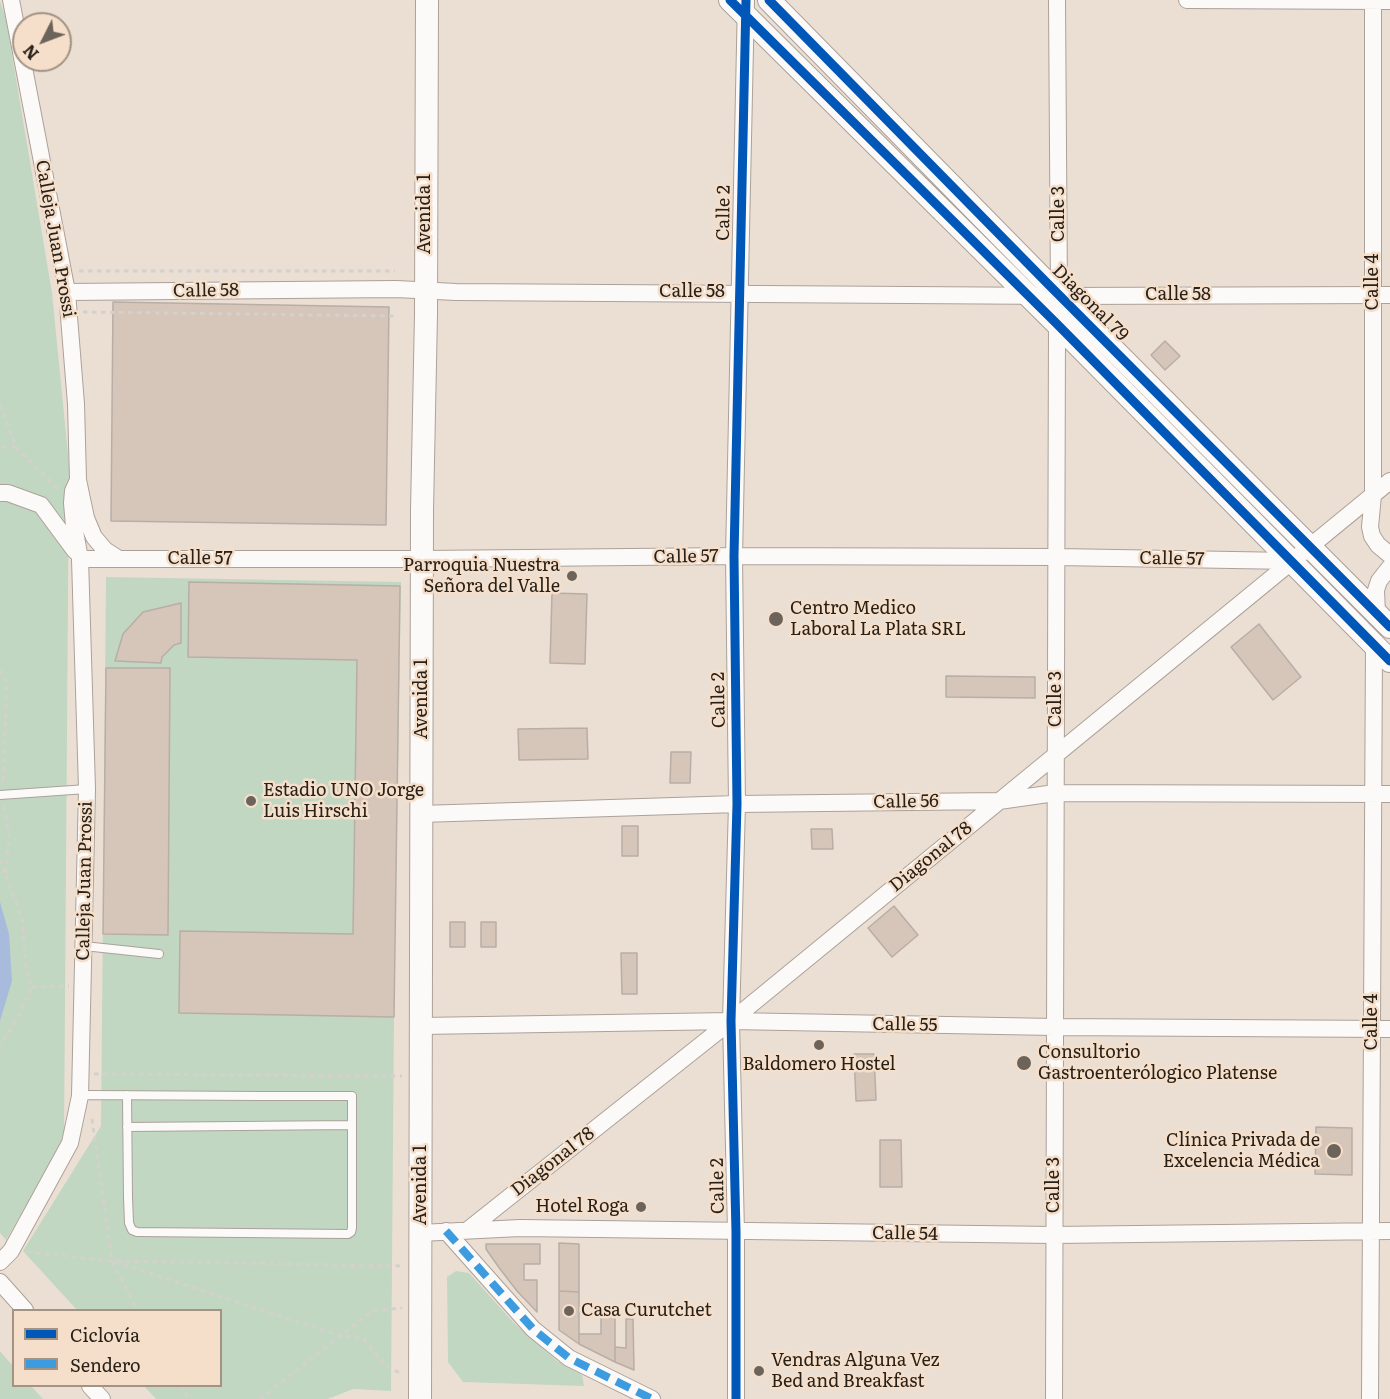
<!DOCTYPE html>
<meta charset="utf-8">
<style>
body{margin:0}
#map{position:relative;width:1390px;height:1399px;overflow:hidden;background:#ebdfd4;font-family:Literata,serif}
canvas{display:block}
.legend{position:absolute;left:12px;top:1309px;width:210px;height:78px;box-sizing:border-box;background:#f5dfca;border:2px solid #a39383;margin:0;padding:8px 10px;list-style:none;font-size:18px;color:#282119}
.legend li{display:flex;align-items:center;gap:12px;height:30px}
.legend b{width:30px;border:2px solid #a39383}
.north{position:absolute;left:12px;top:12px;width:60px;height:60px;box-sizing:border-box;background:#f5dfca;border:2px solid #a39383;border-radius:50%;rotate:228deg;font-size:16px;font-weight:700;line-height:24px;text-align:center;color:#282119}
.north::after{content:'';display:block;margin:auto;width:21px;height:27px;background:#6c645a;clip-path:polygon(50% 0,100% 100%,50% 72%,0 100%)}
</style>
<div id="map">
<canvas width="1390" height="1399"></canvas>
<ul class="legend">
<li><b style="height:8px;background:#0057b8"></b>Ciclovía</li>
<li><b style="height:8px;background:#3d9bdf"></b>Sendero</li>
</ul>
<div class="north">N</div>
</div>
<script>
const ctx = document.querySelector('canvas').getContext('2d');
ctx.lineJoin = 'round';
function paint(path, color) { ctx.fillStyle = color; ctx.fill(path, 'evenodd'); }
const shape = rows => new Path2D(rows.map(r => 'M' + r).join(''));
function strokePath(path, color, width, dash) { ctx.strokeStyle = color; ctx.lineWidth = width; ctx.lineCap = dash ? 'butt' : 'round'; ctx.setLineDash(dash || []); ctx.stroke(path); }
function write(font, color, halo, rows, align = 'center') {
  ctx.font = font + ' Literata,serif'; ctx.lineWidth = 5; ctx.setLineDash([]); ctx.textBaseline = 'middle'; ctx.strokeStyle = halo; ctx.fillStyle = color; for (const [text, x, y, turn = 0] of rows) {
    ctx.save(); ctx.translate(x, y); ctx.rotate((+turn || 0) * Math.PI / 180); ctx.textAlign = isNaN(turn) ? turn : align; if (halo) ctx.strokeText(text, 0, 0); ctx.fillText(text, 0, 0); ctx.restore();
  }
}
const green = shape([
 [0,1,6,19,52,293,69,464,64,1139,6,1240,0,1233],
 [106,577,401,582,394,1017,391,1391,353,1389,328,1399,156,1399,144,1386,220,1386,220,1310,77,1310,23,1251,101,1126],
 [456,1271,469,1273,514,1323,557,1361,582,1375,584,1386,463,1382,448,1362,447,1277],
 [0,1351,13,1366,14,1386,31,1386,43,1399,0,1399]
]);
const water = shape([
 [0,902,9,934,12,981,0,1021]
]);
const building = shape([
 [113,302,389,307,386,525,111,521,113,302],
 [1165,341,1180,356,1165,370,1151,355,1165,341],
 [189,582,400,586,394,1017,179,1013,180,931,353,934,357,660,188,657,189,582],
 [552,593,587,594,585,664,550,663,552,593],
 [181,603,181,643,174,645,162,657,161,663,115,661,123,634,143,612,181,603],
 [1259,624,1301,677,1273,700,1231,647,1259,624],
 [106,668,170,668,168,935,103,934,106,668],
 [946,676,1035,677,1035,698,946,697,946,676],
 [587,728,588,759,519,760,518,729,587,728],
 [671,752,691,752,690,783,670,783,671,752],
 [622,826,638,826,638,856,622,856,622,826],
 [811,829,832,829,833,849,812,849,811,829],
 [894,906,918,935,892,957,868,928,894,906],
 [450,922,465,922,465,947,450,947,450,922],
 [481,922,496,922,496,947,481,947,481,922],
 [621,953,637,953,637,994,622,994,621,953],
 [854,1054,874,1054,876,1100,856,1101,854,1054],
 [1316,1127,1352,1128,1352,1175,1315,1174,1316,1127],
 [880,1140,901,1140,902,1187,880,1187,880,1140],
 [559,1243,579,1244,579,1292,559,1291,559,1243],
 [486,1244,540,1244,540,1264,524,1264,524,1280,537,1280,537,1312,517,1291,500,1269,486,1249,486,1244],
 [559,1291,579,1292,579,1344,559,1330,559,1291],
 [601,1312,615,1312,615,1362,579,1344,579,1334,601,1334,601,1312],
 [626,1319,633,1319,634,1370,615,1362,615,1347,626,1348,626,1319]
]);
const path = shape([
 [79,271,395,271],
 [83,312,396,316],
 [0,405,16,447,0,447],
 [16,447,59,490],
 [0,670,7,683,3,783],
 [4,806,9,836,6,873],
 [0,859,23,922,25,963,32,987,17,1019,0,1046],
 [32,987,69,986],
 [94,1074,402,1076],
 [92,1119,112,1261,137,1310],
 [27,1252,112,1261,404,1266],
 [115,1262,341,1336,363,1338,386,1366,402,1374],
 [180,1386,189,1399],
 [260,1399,372,1311,402,1308]
]);
const lane = shape([
 [0,795,87,789],
 [84,946,159,954],
 [80,1096,90,1095,261,1096,352,1096,352,1228,351,1232,348,1234,137,1232,132,1230,129,1223,128,1197,127,1095],
 [127,1127,352,1125]
]);
const street = shape([
 [11,0,67,292,76,404,78,480,86,518,94,537,105,550,119,559],
 [1187,0,1390,1],
 [1373,0,1373,495,1370,527,1372,536,1378,545,1390,555],
 [67,292,396,289,456,292,1059,296,1390,295],
 [0,493,8,493,41,505,75,551],
 [80,559,424,559,734,556,1057,557,1291,561],
 [1377,614,1376,590,1379,581,1390,567],
 [421,814,737,804,999,801,1055,793,1390,794],
 [421,1026,731,1021,1054,1027,1390,1029],
 [469,1229,731,1021,1390,481],
 [446,1231,533,1329,569,1358,652,1399],
 [420,1233,520,1228,1054,1235,1390,1231],
 [0,1262,11,1251,70,1143,80,1096,87,789,80,559,74,526,72,503,73,491,78,480],
 [0,1282,25,1310],
 [90,1386,102,1399],
 [736,1399,736,1232,731,1021,737,804,734,556,746,0],
 [1054,1399,1057,324,1059,296,1057,0],
 [1370,1399,1374,645]
]);
const secondary = shape([
 [730,0,1057,324,1390,661],
 [769,0,1050,286,1390,627],
 [420,1399,422,511,426,314,427,0]
]);
const quiet = shape([
 [446,1231,533,1329,569,1358,652,1399]
]);
const cycleway = shape([
 [730,0,1057,324,1390,661],
 [769,0,1050,286,1390,627],
 [736,1399,736,1232,731,1021,737,804,734,556,746,0]
]);
const markers = [
 [572,576,6,"#6c645a"],
 [776,619,8,"#6c645a"],
 [251,801,6,"#6c645a"],
 [819,1045,6,"#6c645a"],
 [1024,1063,8,"#6c645a"],
 [1334,1151,8,"#6c645a"],
 [641,1207,6,"#6c645a"],
 [569,1311,6,"#6c645a"],
 [759,1371,6,"#6c645a"]
];
const streetNames = [
 ["Calle 2",724,213,-89],
 ["Avenida 1",425,214,-90],
 ["Calle 3",1059,214,-90],
 ["Calleja Juan Prossi",55,239,80],
 ["Calle 4",1373,282,-90],
 ["Calle 58",206,291,-1],
 ["Calle 58",692,292],
 ["Calle 58",1178,295],
 ["Diagonal 79",1090,303,45],
 ["Calle 57",686,557,-1],
 ["Calle 57",200,559],
 ["Calle 57",1172,559,1],
 ["Avenida 1",422,699,-90],
 ["Calle 3",1056,699,-90],
 ["Calle 2",719,700,-91],
 ["Calle 56",906,802,-1],
 ["Diagonal 78",931,857,-39],
 ["Calleja Juan Prossi",85,881,-89],
 ["Calle 4",1372,1022,-90],
 ["Calle 55",905,1025,1],
 ["Diagonal 78",553,1162,-38],
 ["Avenida 1",421,1185,-90],
 ["Calle 3",1054,1185,-90],
 ["Calle 2",718,1186,-91],
 ["Calle 54",905,1234,1]
];
const poiNames = [
 ["Parroquia Nuestra",560,566,"right"],
 ["Señora del Valle",560,587,"right"],
 ["Centro Medico",790,609],
 ["Laboral La Plata SRL",790,630],
 ["Estadio UNO Jorge",263,791],
 ["Luis Hirschi",263,812],
 ["Consultorio",1038,1053],
 ["Gastroenterólogico Platense",1038,1074],
 ["Baldomero Hostel",819,1065,"center"],
 ["Clínica Privada de",1320,1141,"right"],
 ["Excelencia Médica",1320,1162,"right"],
 ["Hotel Roga",629,1207,"right"],
 ["Casa Curutchet",581,1311],
 ["Vendras Alguna Vez",771,1361],
 ["Bed and Breakfast",771,1382]
];
paint(green, '#c1d7c2');
paint(water, '#a8bbdc');
paint(building, '#d6c5b9');
strokePath(building, '#b8aea6', 1.5);
strokePath(lane, '#aba199', 10);
strokePath(street, '#aba199', 18);
strokePath(secondary, '#aba199', 24);
strokePath(path, '#d4d1cd', 3, [4.5, 4.5]);
strokePath(lane, '#fcfaf9', 8);
strokePath(street, '#fcfaf9', 16);
strokePath(secondary, '#fcfaf9', 22);
strokePath(quiet, '#3d9bdf', 8, [15, 8]);
strokePath(cycleway, '#0057b8', 9);
for (const [x, y, r, color] of markers) { const dot = new Path2D(); dot.arc(x, y, r, 0, 2 * Math.PI); ctx.fillStyle = color; ctx.fill(dot); strokePath(dot, '#f5dfca', 2); }
write('18px', '#282119', '#f5dfca', streetNames);
write('18px', '#282119', '#f5dfca', poiNames, 'left');
</script>
